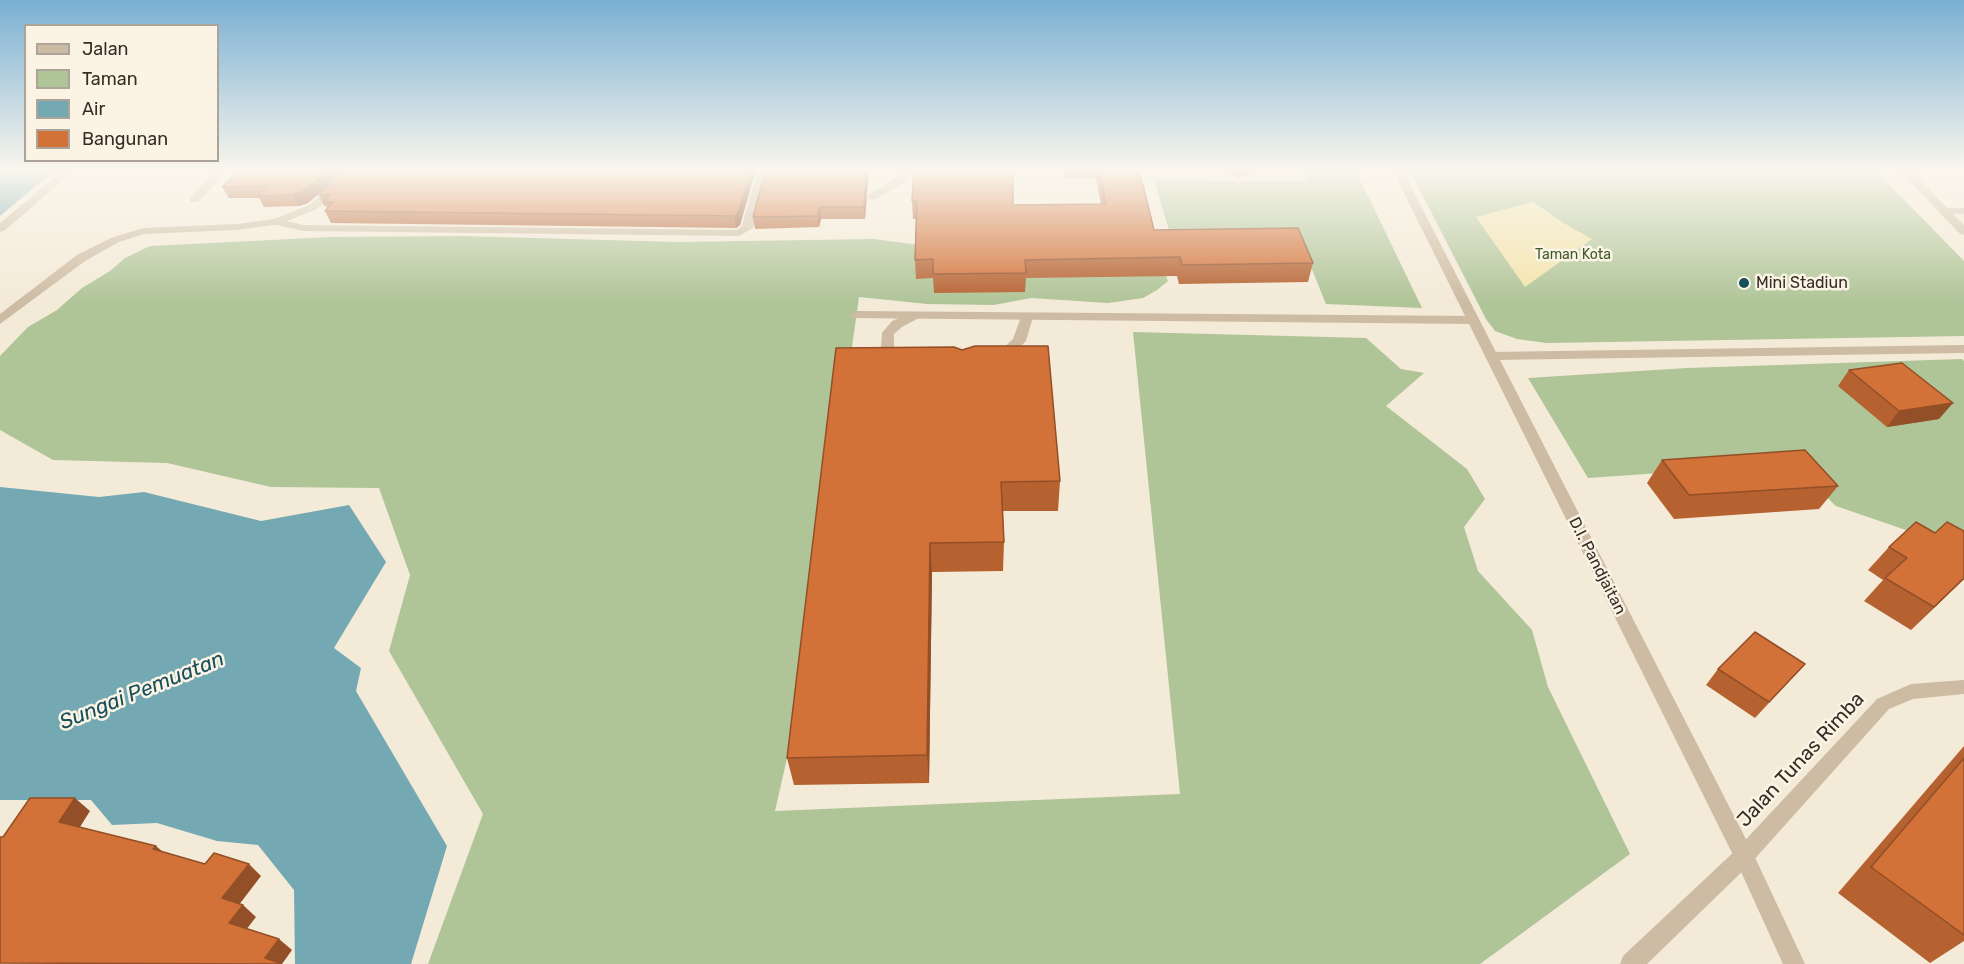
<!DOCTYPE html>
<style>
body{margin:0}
#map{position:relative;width:1964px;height:964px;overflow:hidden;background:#f4ead8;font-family:Rubik,sans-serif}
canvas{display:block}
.legend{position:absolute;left:24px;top:24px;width:195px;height:138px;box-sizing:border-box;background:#fbf4e5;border:2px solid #ada499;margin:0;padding:8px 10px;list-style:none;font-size:18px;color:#372d26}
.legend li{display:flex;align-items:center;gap:12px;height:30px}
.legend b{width:30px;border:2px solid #ada499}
</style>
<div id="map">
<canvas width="1964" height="964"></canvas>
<ul class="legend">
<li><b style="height:8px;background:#cdbba3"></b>Jalan</li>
<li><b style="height:16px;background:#afc497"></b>Taman</li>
<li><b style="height:16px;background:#74a9b3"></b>Air</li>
<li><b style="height:16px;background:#d27138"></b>Bangunan</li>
</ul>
</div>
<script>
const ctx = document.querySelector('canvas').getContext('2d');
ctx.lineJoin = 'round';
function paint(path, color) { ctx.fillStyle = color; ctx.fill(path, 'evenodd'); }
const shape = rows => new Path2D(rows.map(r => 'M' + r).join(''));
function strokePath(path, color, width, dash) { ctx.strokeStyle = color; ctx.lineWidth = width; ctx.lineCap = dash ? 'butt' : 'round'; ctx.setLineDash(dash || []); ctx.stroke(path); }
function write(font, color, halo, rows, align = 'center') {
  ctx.font = font + ' Rubik,sans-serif'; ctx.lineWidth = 5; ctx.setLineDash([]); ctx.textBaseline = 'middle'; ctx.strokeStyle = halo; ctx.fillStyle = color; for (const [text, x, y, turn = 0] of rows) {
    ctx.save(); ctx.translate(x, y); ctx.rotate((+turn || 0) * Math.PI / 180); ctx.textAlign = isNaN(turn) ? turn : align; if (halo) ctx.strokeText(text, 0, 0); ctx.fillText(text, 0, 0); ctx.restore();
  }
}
const green = shape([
 [1302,169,1355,169,1422,308,1326,304,1300,240,1172,240,1154,180,1307,181],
 [1409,169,1874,169,1964,261,1964,336,1547,343,1517,339,1495,331,1486,319],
 [463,236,678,242,873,239,927,246,1157,253,1168,281,1157,290,1143,298,1108,303,1031,298,994,305,927,304,859,297,806,674,775,811,1180,794,1133,332,1366,338,1401,369,1424,373,1386,406,1467,469,1485,499,1464,527,1478,571,1532,630,1548,687,1630,854,1480,964,428,964,483,814,389,651,410,575,379,488,271,487,167,463,53,460,0,430,0,356,28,327,57,310,82,288,110,271,125,258,150,246,331,237],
 [1962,359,1964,361,1964,550,1836,506,1791,464,1588,478,1528,378,1687,368]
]);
const sand = shape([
 [1533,202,1562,222,1592,239,1525,287,1476,217]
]);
const water = shape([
 [0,169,56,169,0,216],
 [0,487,99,497,144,492,261,521,349,505,386,562,334,648,361,668,356,691,447,846,411,964,295,964,294,890,258,845,217,841,157,823,112,825,91,800,0,800]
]);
const service = shape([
 [65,169,76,169,4,231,0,232,0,223,65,169],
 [218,169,229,169,198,202,190,202,190,198,218,169],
 [901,169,911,169,905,182,876,199,868,199,868,195,896,178,901,169],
 [1944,208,1964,208,1964,214,1940,213,1938,211,1944,208],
 [913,312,917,313,919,316,917,319,902,327,894,334,894,366,887,370,882,369,880,366,882,333,892,321,913,312],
 [1027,313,1033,317,1026,341,1006,361,996,361,994,358,996,355,1013,339,1021,317,1027,313]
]);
const minor = shape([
 [758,169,768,169,753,228,739,236,304,231,272,224,270,222,276,219,304,225,737,230,742,226,758,169],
 [856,311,1473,316,1479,320,1473,324,852,318,850,315,856,311],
 [1964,345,1964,353,1491,360,1484,356,1491,352,1964,345],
 [1964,680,1964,694,1913,699,1889,709,1751,863,1647,964,1620,964,1623,956,1737,849,1877,699,1911,684,1964,680]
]);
const tertiary = shape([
 [347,169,358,169,338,192,317,209,280,224,237,230,144,234,119,242,85,261,0,324,0,314,77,255,111,238,143,228,237,224,274,219,309,205,330,188,347,169],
 [1392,169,1402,169,1751,849,1805,964,1783,964,1737,863,1392,169],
 [1898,169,1909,169,1964,225,1964,235,1960,234,1898,169]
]);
const wall = shape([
 [239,169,344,169,328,186,308,203,299,206,264,207,259,198,229,198,222,187],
 [756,169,740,225,736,228,331,223,325,211,327,209,326,206,324,206,319,195,334,182],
 [869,169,865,219,821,219,819,227,755,229,753,217],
 [1064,169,1137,169,1154,230,1313,263,1308,282,1179,284,1177,276,1026,278,1025,292,934,293,933,278,916,279,915,260,916,219,913,219,912,201,1013,205,1101,204,1096,178,1065,178],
 [1220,169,1257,169,1239,178],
 [962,350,1060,481,1058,511,1003,511,1004,542,1003,571,932,572,929,783,794,785,787,758],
 [1849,370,1939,419,1887,427,1838,386],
 [1662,460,1838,486,1819,509,1674,519,1647,483],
 [1935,533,1964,579,1911,630,1864,601,1883,580,1868,570,1889,547],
 [1805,664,1755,718,1706,685,1718,669],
 [1964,746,1964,941,1930,963,1838,893]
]);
const shadedWall = shape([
 [329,169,344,169,328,186,308,203,299,206,293,195],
 [751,169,756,169,740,225,736,228,734,216],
 [867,169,869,169,865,219,864,207],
 [1241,169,1257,169,1239,178],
 [819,207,821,219,819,227,818,216],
 [1953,403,1939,419,1887,427,1899,411],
 [930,543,932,572,929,783,927,755],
 [1964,578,1964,579,1911,630,1934,607],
 [75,798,90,811,75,835,59,822],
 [156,846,170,858,153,849],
 [249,864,261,876,235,910,222,898],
 [243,905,256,917,242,935,229,923],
 [279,939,292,950,282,964,272,964,265,958]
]);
const building = shape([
 [239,169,329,169,323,175,302,192,293,195,258,196,266,186,222,187,239,169],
 [346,169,751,169,738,213,734,216,325,211,333,202,324,202,330,194,319,195,334,182,346,169],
 [766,169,867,169,864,207,819,207,818,216,753,217,766,169],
 [914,169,1013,169,1013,205,1106,204,1099,169,1137,169,1143,185,1154,230,1298,228,1313,263,1182,265,1180,257,1025,260,1026,273,933,274,933,259,915,260,917,201,912,201,914,169],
 [975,346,1048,346,1060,481,1001,482,1004,542,930,543,927,755,787,758,836,348,954,347,962,350,975,346],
 [1902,363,1953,403,1899,411,1849,370,1902,363],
 [1805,450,1838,486,1689,495,1662,460,1805,450],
 [1916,522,1935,533,1947,522,1964,531,1964,578,1934,607,1885,578,1907,558,1889,547,1916,522],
 [1755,632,1805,664,1769,702,1718,669,1755,632],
 [1964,758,1964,935,1871,867,1964,758],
 [30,798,75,798,59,822,156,846,153,849,205,864,214,853,249,864,222,898,243,905,229,923,279,939,265,958,280,963,279,964,0,963,0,837,3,837,30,798]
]);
const markers = [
 [1744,283,6,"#174f5c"]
];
const farParknames = [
 ["Taman Kota",1573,255]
];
const poiNames = [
 ["Mini Stadiun",1756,283]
];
const streetNames = [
 ["D.I. Pandjaitan",1597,566,63]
];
const nearStreetnames = [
 ["Jalan Tunas Rimba",1801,760,-47]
];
const nearWaternames = [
 ["Sungai Pemuatan",142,691,-22]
];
paint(green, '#afc497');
paint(sand, '#f3e4ab');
paint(water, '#74a9b3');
paint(service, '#cdbba3');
paint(minor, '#cdbba3');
paint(tertiary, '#cdbba3');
paint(wall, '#b56130');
paint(shadedWall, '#934f27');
paint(building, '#d27138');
strokePath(building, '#934f27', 1.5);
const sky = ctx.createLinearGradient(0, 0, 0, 304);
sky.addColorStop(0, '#79b0d3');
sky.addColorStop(0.56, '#faf6ed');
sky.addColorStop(1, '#faf6ed00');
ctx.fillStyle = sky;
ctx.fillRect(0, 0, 1964, 304);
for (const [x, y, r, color] of markers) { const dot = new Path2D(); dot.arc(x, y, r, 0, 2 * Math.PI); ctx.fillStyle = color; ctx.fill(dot); strokePath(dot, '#fbf4e5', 2); }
write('14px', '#3f5827', '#fbf4e5', farParknames);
write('16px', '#372d26', '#fbf4e5', poiNames, 'left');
write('16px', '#372d26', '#fbf4e5', streetNames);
write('20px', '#372d26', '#fbf4e5', nearStreetnames);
write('italic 21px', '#174f5c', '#fbf4e5', nearWaternames);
</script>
